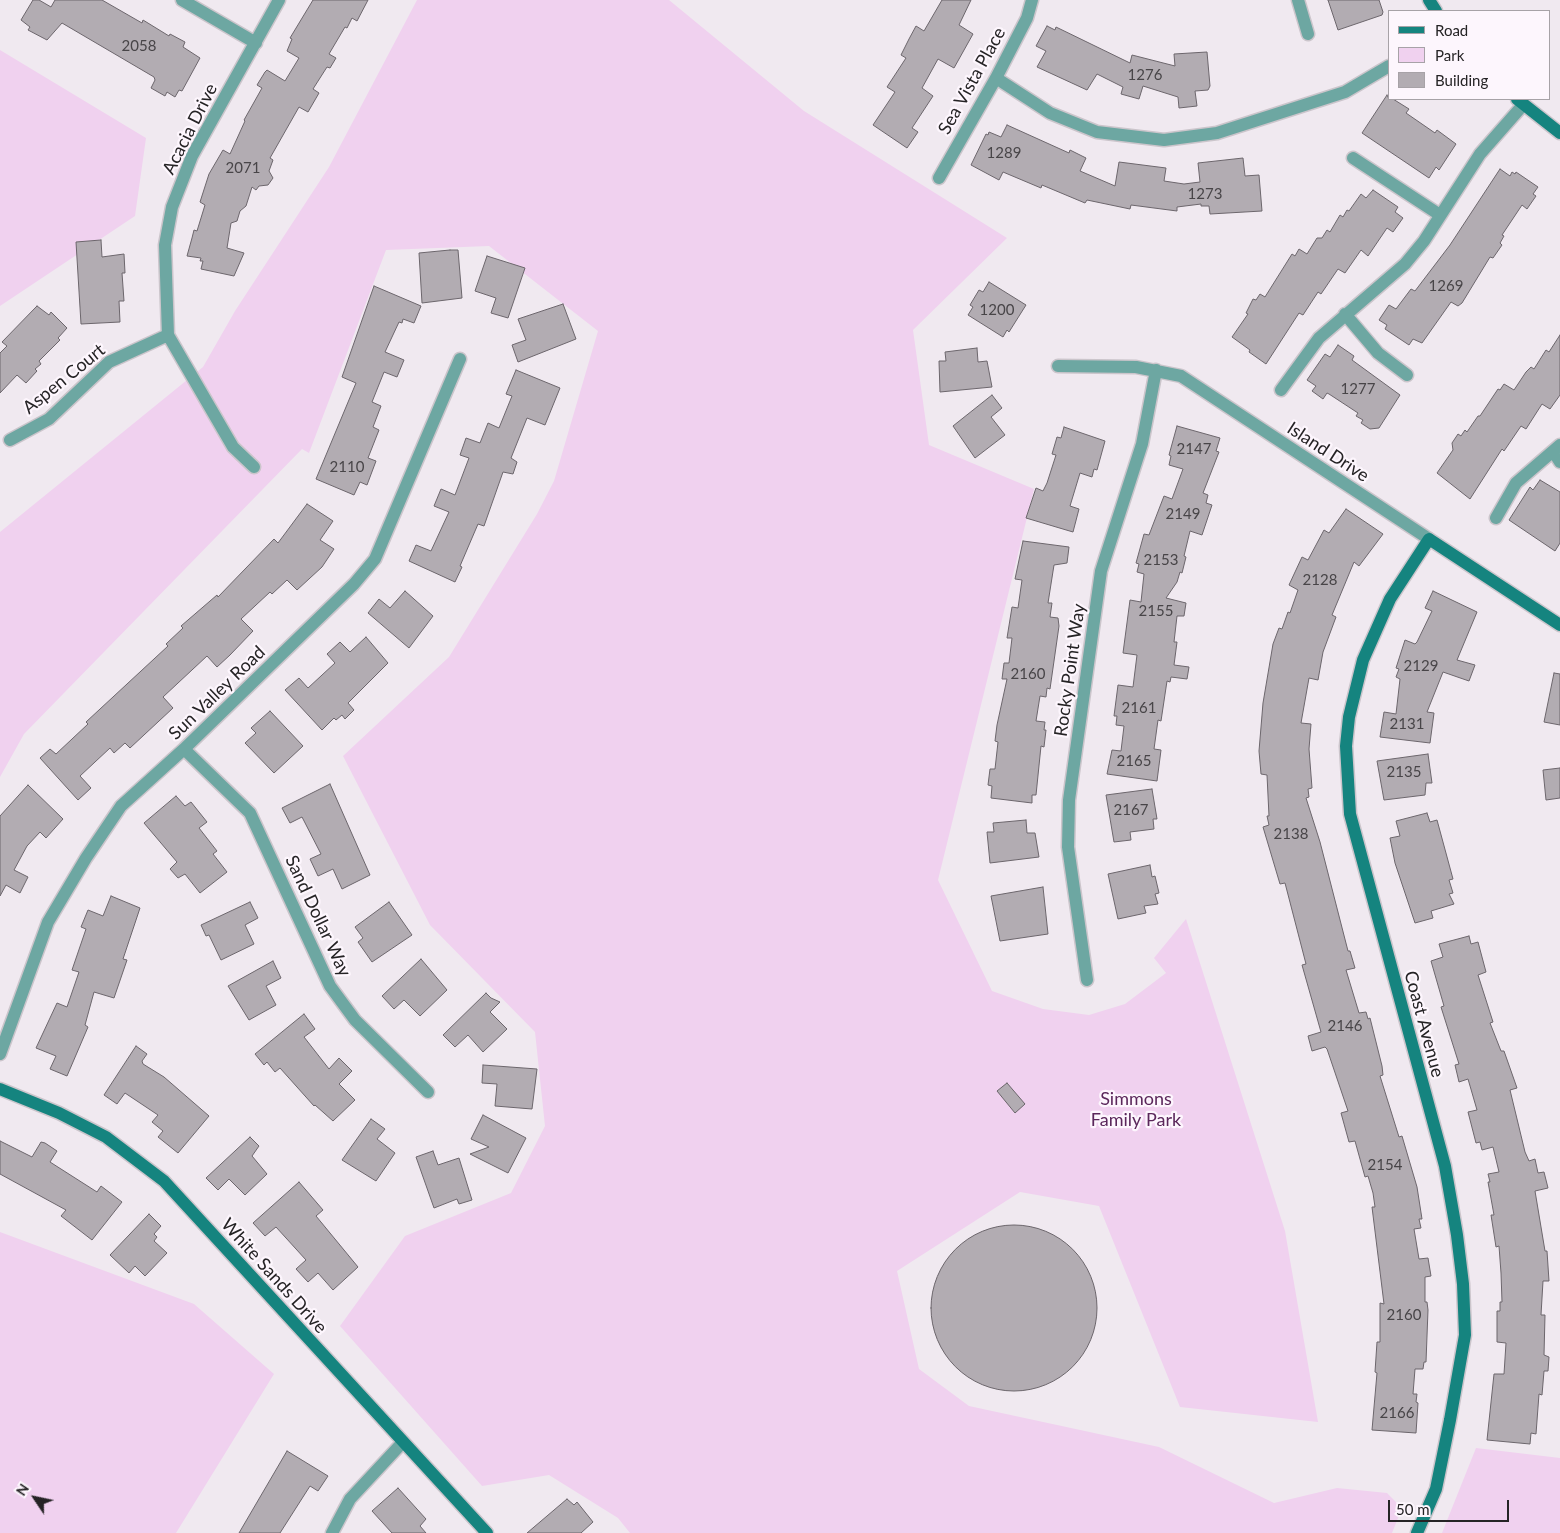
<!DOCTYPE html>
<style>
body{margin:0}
#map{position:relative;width:1560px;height:1533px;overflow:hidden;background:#f0e9f0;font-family:Lato,sans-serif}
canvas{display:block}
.legend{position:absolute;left:1388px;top:10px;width:162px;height:90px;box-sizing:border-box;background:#fdf6fd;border:1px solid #a7a2a7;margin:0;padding:6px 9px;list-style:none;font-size:15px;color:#252325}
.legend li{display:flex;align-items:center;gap:10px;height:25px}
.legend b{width:25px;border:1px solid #a7a2a7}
.north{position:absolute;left:10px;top:1473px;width:50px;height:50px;-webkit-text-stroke:4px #fdf6fd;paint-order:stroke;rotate:304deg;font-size:14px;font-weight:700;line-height:20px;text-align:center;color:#252325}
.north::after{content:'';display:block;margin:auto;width:18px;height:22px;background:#252325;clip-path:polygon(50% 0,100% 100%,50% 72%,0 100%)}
.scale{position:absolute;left:1388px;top:1500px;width:121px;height:22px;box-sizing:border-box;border:2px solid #252325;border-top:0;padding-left:6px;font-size:15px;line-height:18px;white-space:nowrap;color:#252325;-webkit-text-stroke:4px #fdf6fd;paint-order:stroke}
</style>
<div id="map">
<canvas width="1560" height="1533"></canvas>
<ul class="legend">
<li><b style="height:6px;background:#15847f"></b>Road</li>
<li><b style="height:14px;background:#f0d1ef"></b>Park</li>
<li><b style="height:14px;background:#b2acb2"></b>Building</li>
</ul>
<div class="north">N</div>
<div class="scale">50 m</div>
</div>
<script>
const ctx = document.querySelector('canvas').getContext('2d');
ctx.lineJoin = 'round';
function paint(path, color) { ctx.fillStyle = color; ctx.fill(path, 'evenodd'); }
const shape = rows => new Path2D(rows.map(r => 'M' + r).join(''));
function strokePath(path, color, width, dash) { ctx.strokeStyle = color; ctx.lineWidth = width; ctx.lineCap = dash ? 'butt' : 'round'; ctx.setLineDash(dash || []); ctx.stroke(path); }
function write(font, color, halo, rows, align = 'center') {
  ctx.font = font + ' Lato,sans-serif'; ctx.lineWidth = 4.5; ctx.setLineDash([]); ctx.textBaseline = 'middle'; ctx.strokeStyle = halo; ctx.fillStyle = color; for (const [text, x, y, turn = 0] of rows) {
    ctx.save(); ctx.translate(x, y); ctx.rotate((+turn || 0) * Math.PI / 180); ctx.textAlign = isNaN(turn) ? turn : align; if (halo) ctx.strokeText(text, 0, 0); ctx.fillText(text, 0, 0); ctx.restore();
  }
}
const green = shape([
 [417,0,669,0,804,111,1007,238,913,330,929,445,1034,489,938,880,992,991,1043,1009,1089,1015,1125,1004,1166,973,1154,958,1186,919,1285,1231,1318,1422,1180,1407,1099,1206,1020,1192,897,1271,919,1369,969,1406,1159,1447,1274,1503,1337,1488,1387,1493,1402,1508,1392,1533,630,1533,618,1518,549,1475,482,1486,340,1326,405,1236,511,1193,545,1126,535,1032,430,925,343,756,449,657,537,514,554,481,598,331,489,246,386,250,309,453,302,449,24,734,0,777,0,532,203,367,235,311,329,167],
 [0,50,146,138,135,216,0,306],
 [0,1232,194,1304,274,1374,176,1533,0,1533],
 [1476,1448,1560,1458,1560,1533,1442,1533]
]);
const building = shape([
 [33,0,39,0,51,7,55,0,102,0,142,23,143,20,169,36,170,34,185,42,183,47,200,58,182,91,179,90,175,97,167,92,165,96,151,88,155,80,154,77,62,23,47,40,28,30,30,27,21,20,33,0],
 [313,0,368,0,357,21,352,18,347,28,345,27,329,54,336,58,330,68,327,67,313,89,319,93,308,112,299,107,270,158,273,160,269,171,273,178,268,185,259,186,256,190,252,187,246,206,240,211,237,221,231,223,227,248,244,253,234,276,201,269,203,261,200,261,201,258,187,256,192,238,194,230,197,231,205,205,200,202,209,174,223,150,230,154,245,121,244,120,262,88,257,85,265,72,267,70,285,81,299,58,287,51,292,39,290,38,313,0],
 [942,0,971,0,959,25,973,34,954,68,938,59,922,88,933,96,912,128,918,132,907,148,873,125,895,92,887,87,906,58,901,55,909,39,916,26,924,31,942,0],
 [1328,0,1379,0,1383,12,1382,15,1338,30,1328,0],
 [1047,26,1055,30,1056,27,1130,63,1132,55,1175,66,1174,54,1207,52,1210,86,1208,90,1195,91,1197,106,1179,108,1178,97,1143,86,1139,99,1121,94,1123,87,1097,74,1087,90,1037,67,1046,51,1036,46,1047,26],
 [1387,95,1389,99,1393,99,1409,109,1406,113,1435,133,1437,130,1456,144,1439,170,1436,167,1429,178,1362,133,1387,95],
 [1007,125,1069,153,1070,150,1086,158,1080,171,1115,186,1119,162,1166,168,1164,181,1184,184,1200,182,1198,163,1243,158,1245,176,1259,175,1262,211,1210,214,1209,206,1201,206,1201,204,1177,207,1177,211,1131,205,1130,209,1087,200,1085,203,1042,185,1041,188,1003,172,999,180,971,165,986,134,988,135,989,132,1001,137,1007,125],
 [1500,169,1510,176,1512,172,1515,174,1516,172,1538,187,1533,194,1536,196,1527,209,1522,205,1502,235,1504,236,1500,243,1502,245,1493,258,1490,257,1462,303,1458,306,1451,302,1422,343,1413,339,1409,345,1385,329,1387,325,1379,320,1389,305,1396,309,1411,289,1415,291,1450,245,1500,169],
 [1373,190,1398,207,1395,212,1403,218,1393,232,1387,228,1368,256,1361,250,1345,273,1338,269,1321,294,1318,292,1303,315,1299,313,1266,364,1249,352,1250,350,1232,337,1248,314,1246,313,1253,299,1256,300,1260,294,1265,297,1292,254,1295,256,1299,249,1307,254,1317,238,1322,238,1327,230,1330,232,1340,215,1343,217,1347,210,1349,211,1361,194,1366,198,1373,190],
 [101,240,102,257,124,254,125,273,122,273,124,301,119,301,120,322,81,324,76,242,101,240],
 [450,250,458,250,462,298,422,303,419,253,450,250],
 [487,256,525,268,508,318,491,313,496,298,475,291,487,256],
 [989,282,1026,305,1009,332,1007,330,1003,337,968,315,973,307,970,305,979,290,983,292,989,282],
 [374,286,421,306,414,323,403,319,402,323,399,322,385,352,404,360,397,377,384,372,372,402,381,406,373,427,379,430,368,458,376,461,367,485,360,482,354,495,316,479,356,383,342,377,374,286],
 [563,304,576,339,518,362,512,345,526,340,518,319,563,304],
 [37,306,49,315,51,312,67,328,58,338,60,340,39,361,41,364,35,369,37,371,26,383,17,375,0,393,0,353,7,346,2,342,37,306],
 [1560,335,1560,395,1550,409,1542,404,1526,429,1521,426,1504,451,1502,449,1470,499,1437,473,1453,450,1452,443,1458,434,1461,436,1465,430,1467,432,1478,416,1480,416,1498,389,1500,390,1504,384,1514,390,1526,372,1531,367,1534,369,1546,350,1549,352,1560,335],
 [1338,345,1354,356,1352,360,1400,395,1379,428,1370,429,1361,423,1363,420,1356,416,1358,413,1329,394,1327,393,1323,399,1312,391,1316,386,1307,380,1325,354,1330,357,1338,345],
 [977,348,978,362,987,361,992,387,940,392,939,361,946,361,945,352,977,348],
 [516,370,560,388,545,425,527,418,511,458,517,462,513,474,503,472,484,526,478,524,460,566,462,567,455,582,409,561,416,545,431,551,449,512,434,506,441,489,455,495,469,458,460,455,466,438,480,443,488,423,499,428,512,396,506,394,516,370],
 [992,395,1002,408,991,417,1005,435,975,458,953,426,992,395],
 [1177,426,1220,438,1216,451,1219,452,1203,493,1208,495,1206,503,1212,505,1202,535,1190,531,1184,556,1186,557,1182,573,1180,572,1177,582,1166,598,1186,603,1184,616,1177,616,1174,642,1177,642,1174,665,1189,667,1187,679,1171,677,1170,682,1167,681,1161,721,1158,720,1154,749,1161,750,1157,781,1107,774,1112,750,1121,751,1124,726,1116,725,1117,716,1114,716,1118,685,1133,687,1137,655,1123,653,1130,600,1141,602,1144,574,1137,572,1139,564,1136,563,1144,534,1149,535,1164,496,1172,499,1183,469,1169,465,1171,456,1169,455,1177,426],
 [1064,427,1105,441,1097,470,1094,469,1092,477,1080,473,1070,506,1079,509,1073,532,1026,518,1036,488,1043,491,1047,483,1056,455,1052,454,1057,437,1061,438,1064,427],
 [1540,480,1560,492,1560,543,1555,551,1509,520,1530,487,1533,490,1540,480],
 [307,504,333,521,320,540,334,549,322,567,297,590,287,580,272,594,270,592,241,619,253,631,230,655,217,667,207,656,163,697,173,708,130,748,125,743,114,753,110,748,80,776,91,788,78,800,40,758,50,749,56,754,88,724,86,722,168,646,166,644,183,628,181,626,217,595,218,597,274,539,278,543,307,504],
 [1346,509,1383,534,1359,566,1354,562,1332,615,1336,617,1323,652,1318,680,1309,678,1301,723,1311,724,1309,749,1312,788,1308,789,1309,797,1306,798,1320,842,1348,951,1350,951,1355,968,1346,970,1359,1013,1366,1012,1368,1019,1370,1018,1382,1066,1383,1075,1380,1076,1399,1137,1402,1136,1417,1187,1422,1219,1419,1219,1421,1228,1414,1229,1419,1259,1428,1258,1431,1276,1425,1277,1425,1302,1427,1302,1428,1310,1426,1362,1424,1362,1423,1369,1415,1369,1413,1394,1417,1394,1416,1402,1418,1403,1416,1433,1372,1430,1377,1373,1375,1372,1377,1342,1380,1342,1380,1303,1384,1304,1372,1207,1375,1207,1373,1193,1368,1176,1365,1177,1355,1141,1349,1142,1341,1113,1348,1111,1327,1049,1325,1047,1312,1051,1308,1036,1321,1032,1302,965,1306,964,1285,883,1280,884,1263,827,1269,825,1267,816,1269,816,1267,775,1261,774,1259,751,1263,703,1273,644,1279,628,1282,629,1288,612,1290,613,1298,590,1289,585,1302,557,1308,560,1324,530,1329,533,1346,509],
 [1023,541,1069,547,1067,563,1054,565,1048,603,1052,603,1050,617,1058,618,1059,626,1050,689,1047,688,1046,697,1040,696,1036,721,1045,722,1044,730,1046,730,1044,747,1041,746,1036,795,1032,795,1032,803,991,798,992,786,988,785,990,769,995,769,998,742,995,741,997,725,1007,679,1002,679,1004,663,1009,663,1012,638,1007,638,1012,607,1018,608,1022,580,1015,579,1023,541],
 [405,591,433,616,409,648,368,613,379,599,390,608,405,591],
 [1433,591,1477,612,1457,660,1475,665,1469,681,1443,672,1427,712,1434,713,1430,743,1380,737,1384,712,1396,714,1400,679,1396,677,1399,669,1396,668,1405,640,1415,644,1417,642,1432,611,1425,608,1433,591],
 [366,637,388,663,348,703,354,710,345,719,342,715,336,720,334,718,322,730,285,690,299,678,308,688,335,663,327,654,340,642,350,652,366,637],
 [1554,673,1560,674,1560,725,1544,722,1554,673],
 [270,711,303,746,274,773,245,743,256,733,251,728,270,711],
 [1428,754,1432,783,1426,783,1425,795,1384,800,1377,761,1428,754],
 [1560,768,1560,798,1546,800,1543,770,1560,768],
 [330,784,370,875,342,889,333,869,318,876,310,859,321,854,302,817,290,823,282,808,330,784],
 [28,785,63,819,46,838,40,832,27,846,14,870,28,877,20,893,6,885,0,896,0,816,28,785],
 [1152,789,1157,819,1153,819,1154,829,1130,832,1131,840,1114,842,1106,795,1152,789],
 [176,796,185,806,191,802,207,822,199,828,217,851,213,854,227,872,200,893,185,874,178,878,170,869,177,862,144,823,176,796],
 [1427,813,1430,822,1437,820,1453,879,1449,880,1453,893,1449,894,1454,904,1431,911,1433,918,1415,923,1395,863,1390,838,1400,836,1396,821,1427,813],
 [1026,820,1027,833,1035,833,1039,857,990,863,987,832,994,832,993,823,1026,820],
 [1150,865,1152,877,1155,876,1159,893,1155,894,1158,904,1144,906,1146,913,1118,919,1108,874,1150,865],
 [1043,887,1048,934,1000,941,991,896,1043,887],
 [111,896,140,908,123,959,127,960,114,998,94,992,85,1025,88,1027,67,1076,50,1069,56,1056,36,1048,57,1003,67,1007,79,972,72,970,86,929,81,927,88,910,103,916,111,896],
 [250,902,258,918,245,925,254,944,221,960,209,935,206,936,201,925,250,902],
 [389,902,412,935,372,962,358,942,363,938,355,927,389,902],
 [1469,936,1471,944,1478,942,1486,972,1478,975,1493,1022,1490,1023,1501,1051,1504,1051,1517,1088,1510,1090,1525,1152,1529,1161,1535,1159,1538,1173,1544,1172,1548,1188,1535,1191,1545,1251,1547,1251,1549,1281,1543,1281,1541,1315,1545,1315,1544,1355,1549,1357,1548,1371,1544,1371,1542,1395,1539,1394,1536,1434,1531,1433,1530,1444,1487,1440,1494,1374,1504,1374,1506,1343,1497,1342,1497,1311,1500,1311,1500,1302,1502,1302,1501,1273,1499,1246,1496,1247,1491,1215,1494,1215,1488,1182,1490,1182,1488,1174,1499,1172,1493,1147,1482,1150,1480,1142,1476,1143,1468,1112,1477,1110,1468,1079,1459,1082,1455,1065,1459,1064,1441,1007,1444,1006,1431,961,1443,957,1439,944,1469,936],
 [421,959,447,990,420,1016,404,1000,394,1009,382,996,421,959],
 [273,961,281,978,266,986,276,1005,249,1020,228,986,273,961],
 [486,993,491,998,500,1002,490,1012,507,1029,483,1052,468,1035,455,1047,443,1035,486,993],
 [304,1014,315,1029,304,1037,329,1069,339,1058,352,1071,339,1084,355,1100,333,1121,315,1105,314,1106,280,1068,275,1072,267,1062,264,1065,255,1054,304,1014],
 [136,1046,147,1054,142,1061,143,1064,164,1077,209,1116,178,1153,158,1137,163,1131,152,1122,158,1115,125,1093,117,1104,104,1095,136,1046],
 [483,1065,537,1069,532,1109,495,1106,497,1084,482,1083,483,1065],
 [1007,1083,1025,1104,1015,1113,997,1091,1007,1083],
 [483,1115,526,1138,508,1173,470,1154,489,1147,471,1139,483,1115],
 [371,1119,385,1129,377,1139,395,1153,376,1181,342,1160,371,1119],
 [250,1137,259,1146,252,1156,267,1174,245,1195,229,1179,218,1190,206,1178,250,1137],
 [0,1141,32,1157,41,1142,45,1143,57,1151,50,1162,97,1192,101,1186,122,1202,92,1240,61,1216,66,1210,0,1174,0,1141],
 [433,1151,438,1165,459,1158,472,1200,459,1204,457,1199,434,1208,416,1157,433,1151],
 [299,1182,323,1210,316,1216,358,1267,333,1290,318,1273,308,1282,296,1269,306,1260,276,1227,265,1236,253,1223,299,1182],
 [149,1214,161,1226,154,1234,157,1237,154,1241,167,1253,145,1276,135,1266,129,1273,110,1255,149,1214],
 '931 1308a83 83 0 1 1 166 0a83 83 0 1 1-166 0Z',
 [287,1451,328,1476,318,1491,310,1486,280,1533,239,1533,287,1451],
 [398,1488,426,1519,420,1526,426,1533,392,1533,372,1511,398,1488],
 [567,1499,574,1505,577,1502,593,1522,581,1533,527,1533,567,1499]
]);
const street = shape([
 [182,0,256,43],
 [1298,0,1308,34],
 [996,78,1050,113,1097,132,1164,140,1217,133,1345,92,1389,66],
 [1353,158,1440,215],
 [939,178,996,78,1027,18,1032,0],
 [1345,314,1378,353,1407,375],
 [1058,366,1136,367,1181,376,1429,539],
 [1281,390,1319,338,1405,264,1424,241,1480,154,1523,105],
 [10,440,49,419,109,362,168,335],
 [1553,451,1560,462],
 [254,467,233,447,168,335,165,245,172,207,192,156,279,0],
 [1496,518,1516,483,1560,445],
 [184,749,250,813,330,986,355,1020,428,1092],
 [1087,980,1068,847,1069,800,1101,571,1142,444,1156,370],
 [0,1054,48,922,86,858,121,806,184,749,354,584,375,559,460,359],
 [332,1533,350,1499,403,1442]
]);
const secondary = shape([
 [1429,0,1436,11],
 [1517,99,1560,133],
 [0,1089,59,1113,106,1137,164,1181,487,1533],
 [1417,1533,1436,1489,1450,1420,1465,1335,1463,1284,1457,1235,1445,1166,1350,814,1346,746,1349,717,1363,660,1390,599,1429,539,1560,625]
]);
const numberNames = [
 ["2058",139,46],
 ["1276",1145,75],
 ["1289",1004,153],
 ["2071",243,168],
 ["1273",1205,194],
 ["1269",1446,286],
 ["1200",997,310],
 ["1277",1358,389],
 ["2147",1194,449],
 ["2110",347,467],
 ["2149",1183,514],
 ["2153",1161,560],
 ["2128",1320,580],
 ["2155",1156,611],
 ["2129",1421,666],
 ["2160",1028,674],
 ["2161",1139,708],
 ["2131",1407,724],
 ["2165",1134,761],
 ["2135",1404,772],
 ["2167",1131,810],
 ["2138",1291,834],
 ["2146",1345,1026],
 ["2154",1385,1165],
 ["2160",1404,1315],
 ["2166",1397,1413]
];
const streetNames = [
 ["Sea Vista Place",972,81,-61],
 ["Acacia Drive",190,129,-63],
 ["Aspen Court",64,379,-39],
 ["Island Drive",1328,452,33],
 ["Rocky Point Way",1070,670,-82],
 ["Sun Valley Road",217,693,-44],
 ["Sand Dollar Way",318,916,65],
 ["Coast Avenue",1424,1024,75],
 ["White Sands Drive",274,1276,48]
];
const parkNames = [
 ["Simmons",1136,1099],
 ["Family Park",1136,1120]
];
paint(green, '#f0d1ef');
paint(building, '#b2acb2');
strokePath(building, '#6c666c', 1);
strokePath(street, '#cbc5cb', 15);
strokePath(secondary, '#cbc5cb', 15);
strokePath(street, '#6da7a2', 12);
strokePath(secondary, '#15847f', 12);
write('15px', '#484548', null, numberNames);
write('18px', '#252325', '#fdf6fd', streetNames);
write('18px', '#5b275b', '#fdf6fd', parkNames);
</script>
